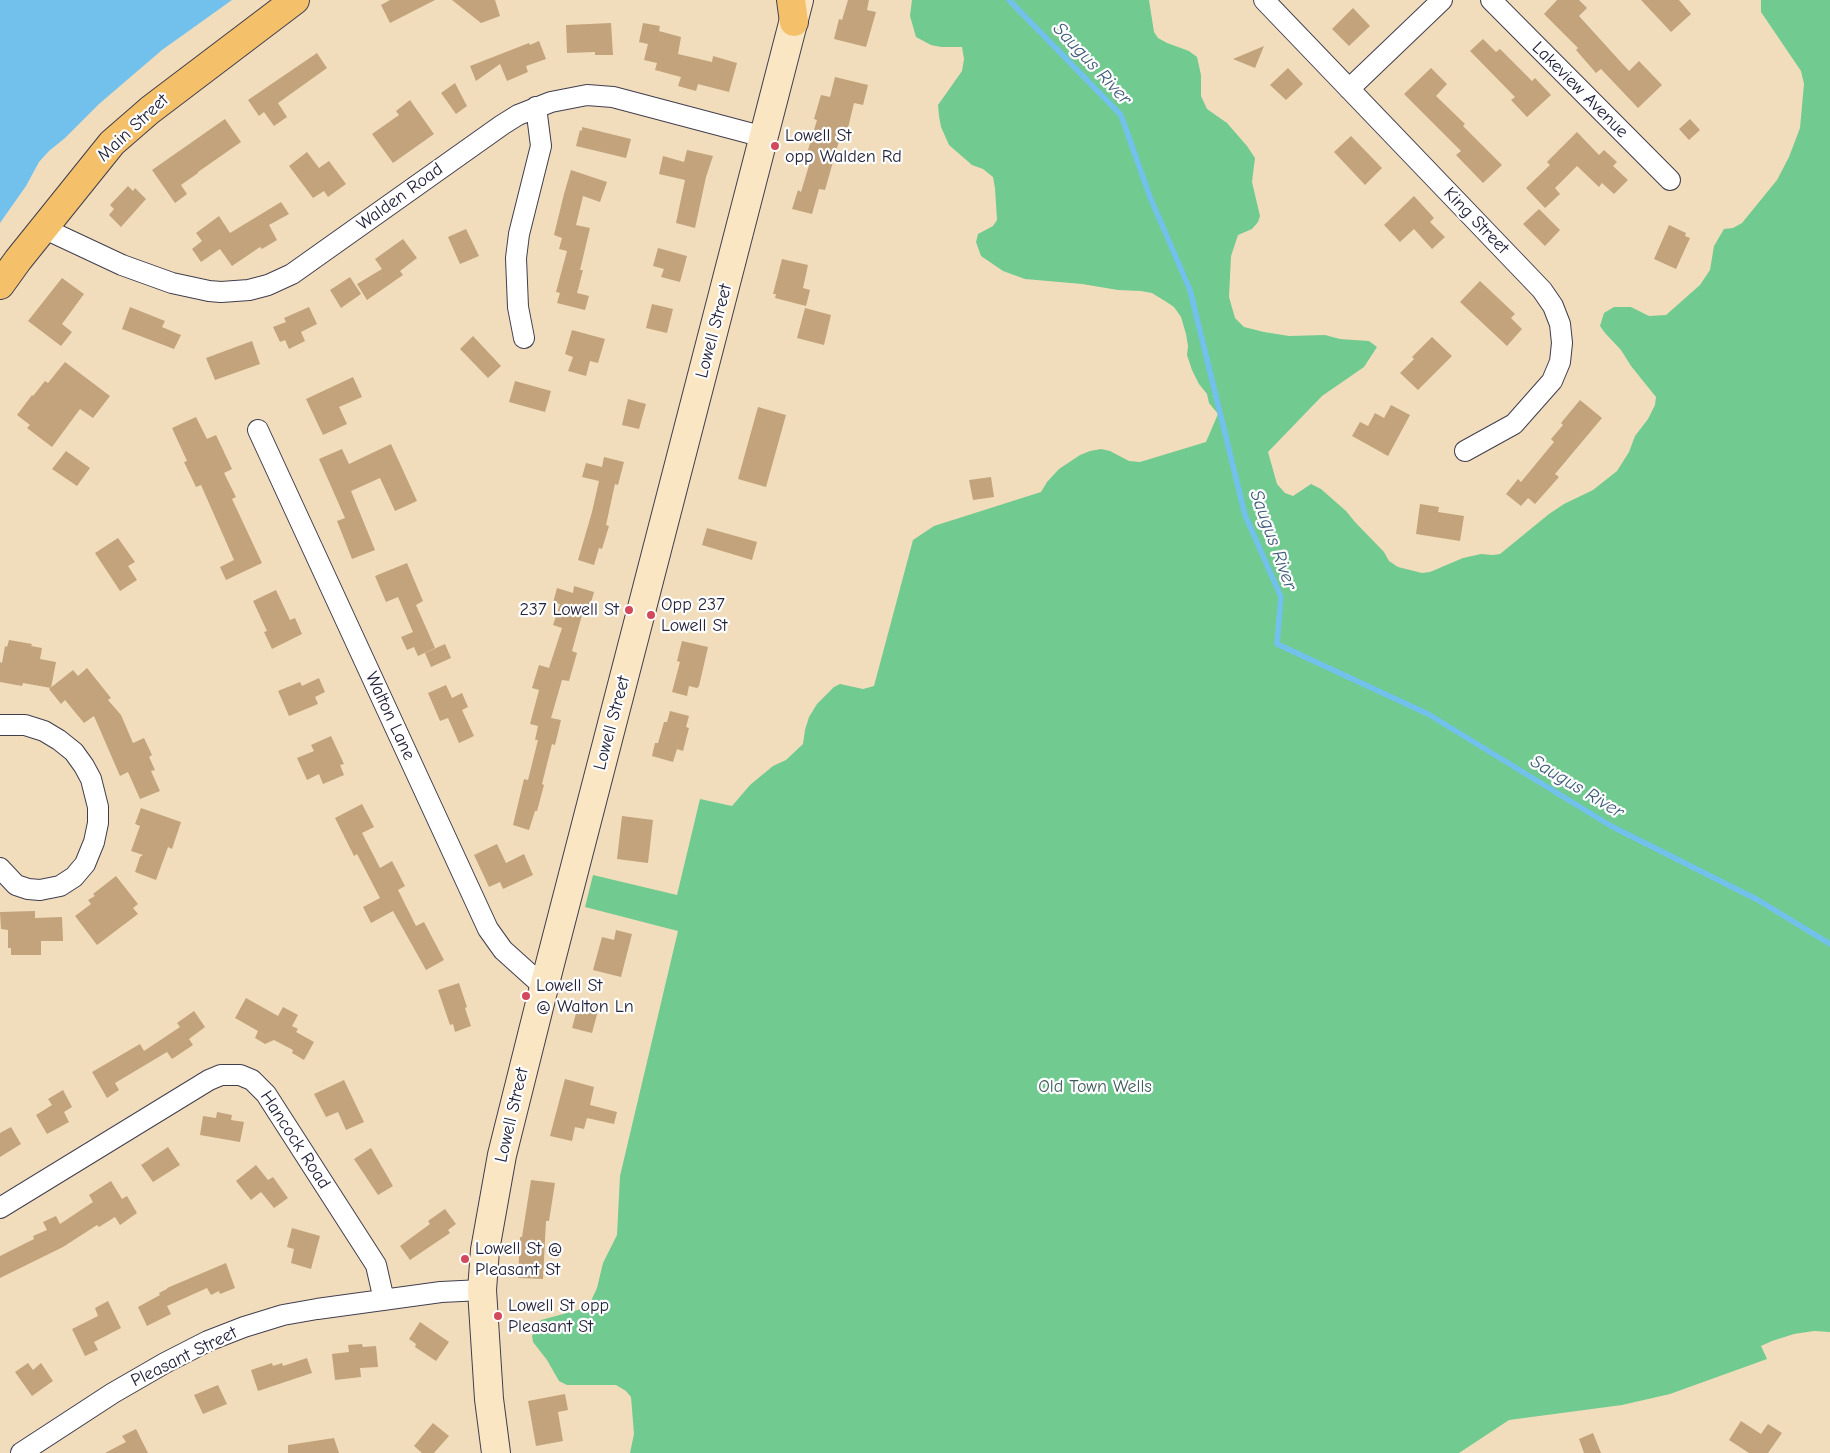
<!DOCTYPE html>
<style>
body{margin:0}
canvas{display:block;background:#f1ddbc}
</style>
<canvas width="1830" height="1453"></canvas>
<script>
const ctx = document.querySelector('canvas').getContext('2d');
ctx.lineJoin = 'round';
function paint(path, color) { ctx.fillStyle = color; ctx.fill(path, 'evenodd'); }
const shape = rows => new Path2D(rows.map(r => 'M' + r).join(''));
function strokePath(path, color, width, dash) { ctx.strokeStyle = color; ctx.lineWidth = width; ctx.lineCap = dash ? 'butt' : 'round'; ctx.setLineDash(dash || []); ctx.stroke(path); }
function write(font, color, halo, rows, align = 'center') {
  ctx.font = font + ' "Comic Neue",sans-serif'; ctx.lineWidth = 4.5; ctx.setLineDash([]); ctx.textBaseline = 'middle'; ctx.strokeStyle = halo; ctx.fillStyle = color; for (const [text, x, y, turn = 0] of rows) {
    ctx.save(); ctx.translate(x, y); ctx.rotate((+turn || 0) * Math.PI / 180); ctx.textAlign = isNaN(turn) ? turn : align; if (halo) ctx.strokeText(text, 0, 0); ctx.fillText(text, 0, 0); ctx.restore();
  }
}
const green = shape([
 [912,0,1149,0,1154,32,1158,38,1167,43,1189,51,1197,57,1201,75,1201,96,1207,109,1227,123,1247,146,1255,158,1252,182,1260,216,1258,222,1252,229,1238,235,1231,256,1229,297,1235,318,1244,327,1264,332,1289,336,1325,335,1340,339,1369,341,1377,347,1364,367,1322,396,1268,452,1277,484,1285,493,1293,496,1311,484,1321,489,1346,511,1355,522,1384,552,1389,561,1398,567,1422,573,1430,572,1463,558,1481,554,1493,555,1500,554,1549,514,1564,504,1593,490,1617,471,1629,452,1635,436,1648,419,1655,405,1656,397,1631,366,1621,350,1605,333,1600,326,1604,313,1614,307,1631,307,1649,316,1666,315,1700,285,1710,270,1714,246,1724,229,1733,228,1742,223,1777,180,1789,157,1800,128,1804,84,1801,71,1761,12,1761,0,1830,0,1830,1332,1814,1331,1794,1334,1772,1341,1761,1346,1767,1359,1670,1394,1622,1405,1509,1420,1459,1453,630,1453,634,1434,631,1397,626,1391,616,1385,567,1385,559,1381,547,1360,533,1342,532,1336,541,1320,578,1310,590,1303,597,1288,603,1263,617,1235,620,1176,678,931,585,907,593,875,677,895,700,799,732,806,750,785,773,766,786,760,803,744,805,730,809,717,817,704,834,687,840,684,863,689,874,686,913,540,934,526,1041,492,1047,482,1059,469,1080,455,1090,451,1101,449,1110,451,1129,461,1140,462,1206,442,1218,414,1209,403,1207,394,1199,384,1192,370,1187,355,1188,346,1186,334,1181,317,1174,307,1165,301,1152,293,1141,291,1118,290,1082,284,1025,279,1003,271,981,256,976,242,978,234,993,226,997,220,995,188,993,177,983,169,972,165,949,145,941,127,939,116,938,105,962,71,964,59,962,47,941,47,931,45,916,37,910,16]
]);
const water = shape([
 [0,0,232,0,162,50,99,104,65,138,49,151,39,162,26,186,0,223]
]);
const stream = shape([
 [1009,0,1121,115,1150,197,1190,290,1245,515,1281,597,1277,644,1428,714,1611,826,1758,900,1830,944]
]);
const building = shape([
 [390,0,435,0,390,23,381,5],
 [452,0,495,0,500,16,481,23],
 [848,0,869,0,867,10,876,12,866,47,834,39,839,19,842,20],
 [1557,0,1579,0,1587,8,1579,16,1629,71,1639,61,1662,85,1638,108,1601,69,1596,73,1576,50,1578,48,1544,14],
 [1641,0,1679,0,1691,14,1671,32],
 [1353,8,1370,26,1349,46,1332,29],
 [611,23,613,55,595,55,595,52,567,53,566,25],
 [643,23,660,26,659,31,681,37,678,54,712,62,713,56,737,63,729,92,698,84,696,91,678,86,681,77,655,70,657,63,644,60,648,44,639,42],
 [1483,39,1496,52,1500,49,1532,81,1535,78,1551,95,1527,117,1511,100,1515,97,1470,51],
 [539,41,546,59,526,66,528,72,507,81,500,64,476,81,470,66,529,43,530,45],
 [1264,46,1255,68,1233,59],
 [317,53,327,68,278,103,287,117,274,126,264,112,259,116,248,100],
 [1288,68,1303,84,1286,100,1270,85],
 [1431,68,1447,84,1436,96,1465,124,1463,126,1502,165,1483,183,1456,155,1461,151,1404,94],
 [835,77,868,85,863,105,854,103,848,128,843,127,825,190,819,189,812,214,792,209,798,190,801,192,813,152,808,150,817,120,814,119,821,95,830,97],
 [455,83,467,106,456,114,441,93],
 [410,100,434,134,393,163,372,134,399,115,396,111],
 [225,119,241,142,198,172,198,173,181,185,187,194,175,203,152,170],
 [1690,119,1700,130,1689,140,1679,129],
 [582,127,631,139,626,158,576,146,580,130,582,131],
 [1577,132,1599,155,1604,150,1617,162,1613,166,1628,180,1614,194,1602,183,1599,187,1577,166,1555,188,1560,194,1545,208,1526,188,1550,165,1547,162],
 [1351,136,1382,168,1365,185,1334,152],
 [687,150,713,156,706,177,695,228,676,223,685,180,659,174,663,156,684,162],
 [307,152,319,168,329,161,346,184,328,197,324,191,313,198,289,166],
 [571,170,607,182,600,202,583,196,576,225,590,228,580,270,583,270,577,293,589,296,585,310,557,303,560,293,556,292,567,251,559,249,562,238,554,235,564,194],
 [128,186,133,191,135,188,146,199,121,227,109,215,114,209,110,205],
 [1414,196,1434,218,1430,222,1445,237,1432,249,1414,229,1400,242,1384,225],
 [281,202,289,214,269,225,277,240,262,249,260,247,232,266,220,249,201,262,192,249,202,241,196,233,219,216,230,233],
 [1539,209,1560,230,1545,246,1523,224],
 [1669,225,1686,233,1685,236,1690,238,1676,269,1654,259],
 [466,229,479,256,460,264,448,237],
 [403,239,417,258,400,271,403,275,367,300,357,284,382,269,375,259],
 [658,248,687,256,680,282,661,277,664,269,653,266],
 [782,259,808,265,803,288,810,290,806,306,775,298,776,294,773,294],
 [350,277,361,294,341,308,330,290],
 [62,278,84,294,62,324,72,332,61,346,28,321],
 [1480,281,1515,314,1511,318,1522,329,1507,346,1460,302],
 [652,304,673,309,667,333,646,328],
 [130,307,165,321,162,327,181,335,174,349,122,329],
 [309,307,317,324,301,332,305,341,289,349,285,340,280,342,273,327,286,322,284,318],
 [805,308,831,315,824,345,797,338],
 [572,330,605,339,598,363,590,361,586,376,568,371,573,357,565,354],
 [473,336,501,366,488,378,460,349],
 [1432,337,1452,356,1418,390,1400,373,1414,359,1412,357],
 [252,341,260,364,215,380,206,358],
 [65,362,110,396,93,418,80,409,52,447,27,428,30,425,17,415,32,395,33,396,45,381,48,383],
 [353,377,362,397,339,407,347,424,323,435,306,399],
 [515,381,551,391,545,412,509,402],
 [628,399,646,404,639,429,622,425],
 [1580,400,1602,418,1555,474,1559,477,1535,504,1528,498,1521,506,1506,494,1518,479,1521,482,1554,442,1551,439,1563,425,1561,423],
 [1391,405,1410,415,1388,456,1352,436,1360,422,1368,426,1375,413,1384,418],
 [758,407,786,415,766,487,738,479],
 [196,417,207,439,216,435,232,469,224,473,236,497,232,499,262,563,226,580,220,567,234,560,201,485,196,487,184,462,187,461,172,428],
 [391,444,417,501,395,511,380,478,351,491,375,550,352,559,337,521,345,518,319,459,342,449,349,464],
 [66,451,90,468,77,486,52,469],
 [604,457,624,462,618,485,615,484,606,525,609,526,602,549,599,548,594,565,578,560,592,512,599,481,582,477,586,463,602,467],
 [991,477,994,497,973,500,969,480],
 [1420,504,1439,507,1438,512,1464,516,1460,541,1416,534],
 [707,528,757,542,752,560,702,545],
 [118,538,135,562,128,566,137,580,120,591,95,553],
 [407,563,423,601,416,605,435,648,418,656,414,647,407,650,401,637,413,632,398,597,386,602,375,576],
 [574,586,594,592,587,617,582,615,572,651,577,653,569,681,562,680,551,718,561,720,555,745,552,744,542,784,544,785,537,811,535,811,529,830,513,825,524,779,528,780,538,740,535,740,538,726,530,724,539,690,532,688,539,665,549,668,562,628,553,625,560,604,553,603,557,588,573,593],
 [276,590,290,620,295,618,302,634,272,649,264,632,267,631,253,601],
 [9,640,32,644,31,646,42,648,40,659,56,662,51,688,23,683,22,686,0,682,0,662,2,663,5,646,7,647],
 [682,641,708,647,699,686,697,688,689,686,687,696,672,692,680,662,677,661],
 [445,644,451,658,431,667,425,653],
 [87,668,111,698,108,700,121,715,133,743,144,738,152,755,149,757,155,770,151,771,160,791,140,799,128,772,120,776,94,716,84,723,65,700,61,704,49,689,73,670,78,676],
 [319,678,325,692,315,697,318,704,289,716,278,691,300,682,302,686],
 [446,685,452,698,462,693,468,707,462,710,474,736,459,743,448,718,440,721,428,693],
 [670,711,689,716,686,727,689,728,683,751,677,749,673,762,652,756,655,743,658,743,664,722,667,722],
 [331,736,344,764,340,765,344,775,323,784,319,774,307,780,297,758,314,751,311,745],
 [362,804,374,827,362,833,380,868,392,861,405,886,398,890,416,926,424,922,444,960,426,970,393,911,371,923,363,907,380,898,357,854,354,856,335,818],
 [141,808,181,822,172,849,168,847,156,880,135,872,140,857,143,855,131,851,140,826,135,824],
 [622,816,653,820,648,863,617,859],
 [497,844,506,863,524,854,533,875,503,889,500,882,489,887,474,855],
 [116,876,138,904,133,908,138,914,97,945,75,916,91,904,88,900,95,896,93,894],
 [35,911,35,918,62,917,63,941,41,941,41,955,11,955,11,948,8,948,8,930,1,929,0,912],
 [616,930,632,934,621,977,593,970,602,937,614,940],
 [459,983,467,1007,465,1008,471,1026,455,1032,453,1024,450,1025,438,990],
 [246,998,278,1016,283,1007,298,1015,292,1026,298,1029,296,1032,314,1042,304,1060,292,1053,293,1050,274,1040,265,1044,255,1038,258,1031,235,1018],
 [579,1002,599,1007,592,1033,572,1028],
 [194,1011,205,1027,189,1039,193,1045,172,1059,167,1052,115,1083,119,1090,107,1098,92,1072,140,1044,144,1051,180,1027,177,1023],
 [565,1079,594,1087,590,1105,617,1112,614,1124,587,1118,584,1129,575,1127,572,1141,550,1136],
 [344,1080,364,1122,346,1130,338,1112,326,1117,314,1094],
 [63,1090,72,1107,64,1112,69,1122,47,1134,36,1115,52,1105,48,1099],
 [217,1112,232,1115,231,1120,244,1122,240,1142,200,1135,203,1116,216,1118],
 [11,1127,21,1144,0,1157,0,1133],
 [168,1147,180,1165,153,1182,141,1165],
 [371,1148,393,1186,378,1195,354,1159],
 [256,1165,268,1180,273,1177,288,1198,274,1208,261,1192,251,1200,236,1181],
 [531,1180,555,1183,549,1221,546,1221,543,1279,518,1278,520,1237,522,1237],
 [111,1181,122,1199,127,1196,137,1213,120,1225,115,1217,99,1227,97,1225,63,1247,0,1278,0,1256,34,1239,33,1236,47,1230,43,1222,56,1216,60,1224,93,1202,89,1195],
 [445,1209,456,1224,448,1230,450,1233,410,1260,400,1246,430,1224,428,1221],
 [292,1228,320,1236,311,1269,291,1263,294,1249,287,1247],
 [226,1263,235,1288,220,1294,219,1291,211,1295,207,1288,167,1306,171,1314,147,1326,138,1307,160,1295,159,1293,167,1289,167,1288],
 [108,1301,121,1328,94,1342,98,1350,85,1356,72,1329,98,1316,95,1308],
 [420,1322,449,1342,436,1361,415,1347,416,1344,409,1339],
 [362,1344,363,1347,376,1346,378,1367,360,1368,361,1377,335,1380,332,1354,349,1352,348,1345],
 [307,1358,312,1373,258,1391,251,1370,272,1363,273,1366,282,1363,283,1366],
 [28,1363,33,1370,41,1363,53,1381,32,1396,15,1372],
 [218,1385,227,1404,203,1414,194,1395],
 [565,1394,568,1410,558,1412,563,1441,536,1446,528,1401],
 [1741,1421,1761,1434,1768,1424,1782,1433,1768,1453,1749,1453,1729,1440],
 [433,1423,449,1436,434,1453,422,1453,414,1446],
 [136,1429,148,1453,105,1453,126,1442,122,1436],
 [1593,1433,1601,1453,1584,1453,1579,1439],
 [334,1438,339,1453,288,1453,288,1445]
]);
const minor = shape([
 [1264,0,1542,290,1553,306,1560,324,1562,343,1560,362,1552,381,1514,424,1465,451],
 [1491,0,1670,180],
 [1349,89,1442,0],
 [43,228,122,265,172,283,209,291,221,292,249,290,268,285,292,274,502,125,518,115,551,102,587,95,613,97,764,137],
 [524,338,518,307,516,258,519,234,541,146,536,107],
 [258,430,488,929,503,950,544,987],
 [0,725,25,725,44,731,59,740,74,752,84,766,91,779,98,807,98,823,94,842,85,864,74,877,60,886,40,890,28,889,16,885,0,868],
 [0,1208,209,1080,221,1075,240,1075,252,1080,266,1094,376,1265,384,1300],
 [21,1453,113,1393,165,1363,208,1341,244,1327,283,1315,317,1309,441,1292,482,1290]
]);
const secondary = shape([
 [496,1453,489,1399,482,1290,485,1250,502,1155,544,987,799,0]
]);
const primary = shape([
 [791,0,794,22],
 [0,285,18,260,112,143,150,110,295,0]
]);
const markers = [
 [775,146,5,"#d1495b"],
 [629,610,5,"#d1495b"],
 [651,615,5,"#d1495b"],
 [526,996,5,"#d1495b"],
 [465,1259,5,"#d1495b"],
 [498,1316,5,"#d1495b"]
];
const streetNames = [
 ["Lakeview Avenue",1580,90,45],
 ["Main Street",133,128,-43],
 ["Walden Road",400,197,-36],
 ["King Street",1476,221,46],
 ["Lowell Street",714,331,-75],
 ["Walton Lane",390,716,65],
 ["Lowell Street",612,723,-75],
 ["Lowell Street",512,1115,-77],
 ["Hancock Road",295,1140,57],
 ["Pleasant Street",184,1357,-26]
];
const poiNames = [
 ["Lowell St",785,136],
 ["opp Walden Rd",785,157],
 ["Opp 237",661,605],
 ["Lowell St",661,626],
 ["237 Lowell St",619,610,"right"],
 ["Lowell St",536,986],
 ["@ Walton Ln",536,1007],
 ["Lowell St @",475,1249],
 ["Pleasant St",475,1270],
 ["Lowell St opp",508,1306],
 ["Pleasant St",508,1327]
];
const parkNames = [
 ["Old Town Wells",1095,1087]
];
const waterNames = [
 ["Saugus River",1092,64,47],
 ["Saugus River",1273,540,70],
 ["Saugus River",1577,787,31]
];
paint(green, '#71ca90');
paint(water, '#72c1ed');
strokePath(stream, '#72c1ed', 5.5);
paint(building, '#c2a37b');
strokePath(minor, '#413e4e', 22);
strokePath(secondary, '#413e4e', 30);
strokePath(primary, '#413e4e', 30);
strokePath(minor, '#fff', 20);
strokePath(secondary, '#fbe6c3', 28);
strokePath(primary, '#f4c16a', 28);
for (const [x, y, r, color] of markers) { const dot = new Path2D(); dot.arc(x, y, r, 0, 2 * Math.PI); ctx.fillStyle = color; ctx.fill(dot); strokePath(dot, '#fff', 2); }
write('18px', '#22223b', '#fff', streetNames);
write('18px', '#22223b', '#fff', poiNames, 'left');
write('18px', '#3e5d59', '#fff', parkNames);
write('italic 19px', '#3e5a79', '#fff', waterNames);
</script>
